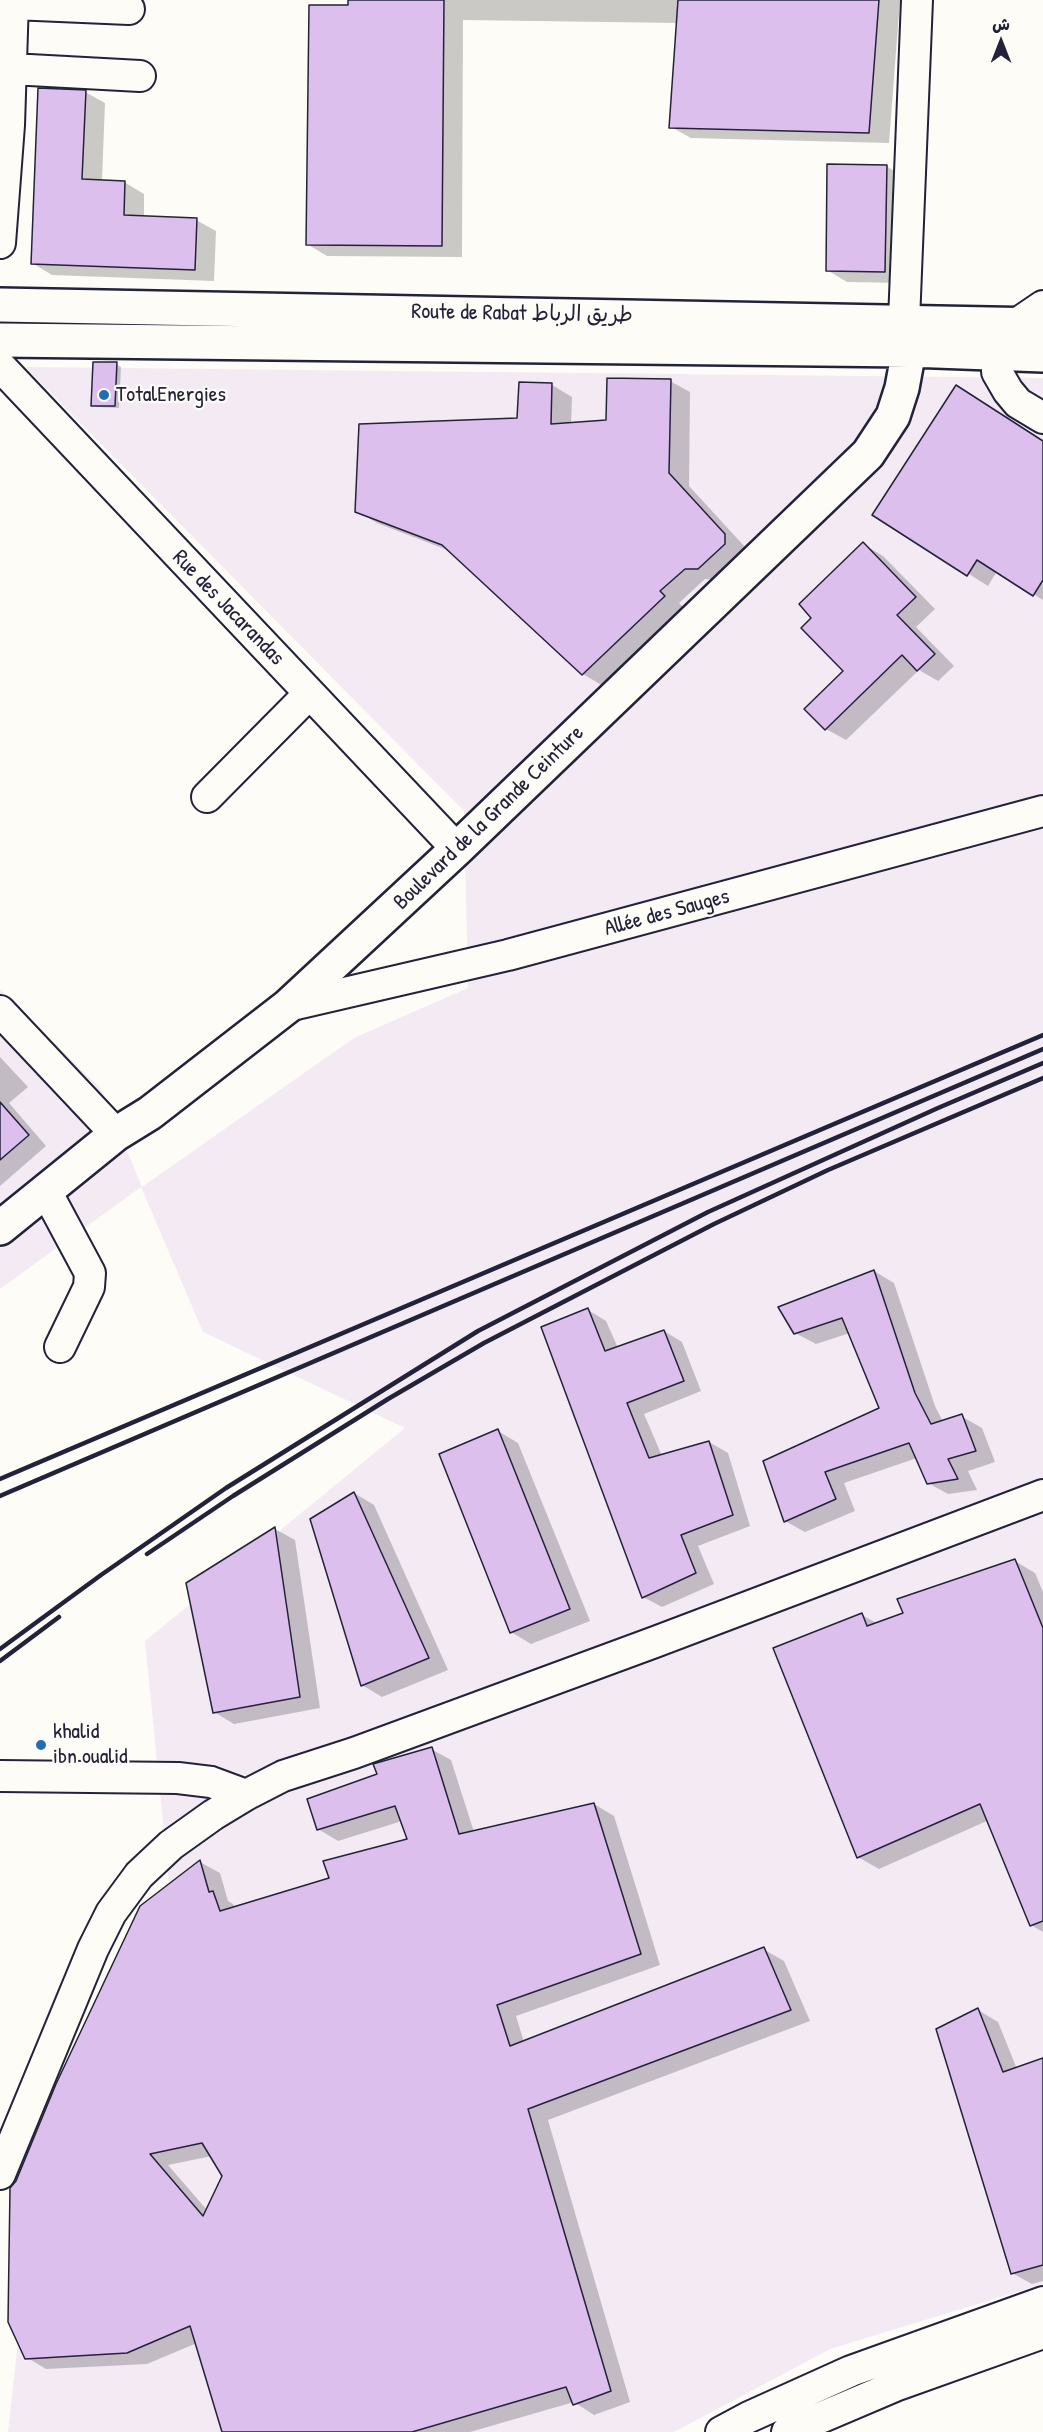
<!DOCTYPE html>
<meta charset="utf-8">
<style>
body{margin:0}
#map{position:relative;width:1043px;height:2432px;overflow:hidden;background:#fdfcf7;font-family:"Patrick Hand","Playpen Sans Arabic",sans-serif}
canvas{display:block}
.north{position:absolute;left:971px;top:12px;width:60px;height:60px;-webkit-text-stroke:4px #fdfcf7;paint-order:stroke;rotate:0deg;font-size:16px;font-weight:700;line-height:24px;text-align:center;color:#22223b}
.north::after{content:'';display:block;margin:auto;width:21px;height:27px;background:#22223b;clip-path:polygon(50% 0,100% 100%,50% 72%,0 100%)}
</style>
<div id="map">
<canvas width="1043" height="2432"></canvas>
<div class="north">ش</div>
</div>
<script>
const ctx = document.querySelector('canvas').getContext('2d');
ctx.lineJoin = 'round';
function paint(path, color) { ctx.fillStyle = color; ctx.fill(path, 'evenodd'); }
const shape = rows => new Path2D(rows.map(r => 'M' + r).join(''));
function strokePath(path, color, width, dash) { ctx.strokeStyle = color; ctx.lineWidth = width; ctx.lineCap = dash ? 'butt' : 'round'; ctx.setLineDash(dash || []); ctx.stroke(path); }
function write(font, color, halo, rows, align = 'center') {
  ctx.font = font + ' "Patrick Hand","Playpen Sans Arabic",sans-serif'; ctx.lineWidth = 4.5; ctx.setLineDash([]); ctx.textBaseline = 'middle'; ctx.strokeStyle = halo; ctx.fillStyle = color; for (const [text, x, y, turn = 0] of rows) {
    ctx.save(); ctx.translate(x, y); ctx.rotate((+turn || 0) * Math.PI / 180); ctx.textAlign = isNaN(turn) ? turn : align; if (halo) ctx.strokeText(text, 0, 0); ctx.fillText(text, 0, 0); ctx.restore();
  }
}
const built = shape([
 [25,367,1043,378,1043,2284,830,2349,674,2432,8,2432,32,2215,171,1903,145,1641,405,1428,203,1332,141,1187,0,1289,0,989,102,1090,142,1187,354,1038,468,988,464,811]
]);
const shadow = shape([
 [349,0,900,0,889,143,691,138,671,127,678,23,463,20,462,257,327,256,307,244],
 [85,92,105,103,102,181,124,182,144,194,144,218,196,220,216,231,214,281,52,275,32,263],
 [886,166,906,178,905,283,847,282,827,270],
 [116,364,121,367,119,408,97,407,93,405],
 [670,381,690,392,689,486,745,547,745,556,719,580,705,579,679,603,684,608,603,686,583,674,450,551,377,523,357,511,518,419,552,385,572,397,571,424,608,422],
 [1043,441,1043,600,997,571,988,586,874,514],
 [863,544,883,556,935,609,916,627,954,666,938,681,919,670,846,740,826,729,845,671,814,618],
 [0,1057,28,1087,9,1103,46,1146,0,1186],
 [874,1271,894,1283,935,1406,943,1422,961,1416,982,1428,995,1462,968,1471,977,1490,948,1494,928,1483,917,1458,844,1483,855,1511,805,1532,785,1521,765,1461,881,1408,850,1333,816,1344,795,1333],
 [588,1310,606,1321,618,1348,664,1331,682,1342,701,1391,644,1414,662,1456,709,1442,728,1453,750,1526,698,1546,714,1584,662,1607,643,1597],
 [498,1431,518,1443,590,1621,531,1644,511,1632],
 [354,1493,374,1505,448,1670,382,1697,362,1685],
 [275,1529,295,1540,320,1708,234,1724,214,1712],
 [1015,1561,1035,1573,1043,1592,1043,1932,1031,1925,989,1820,879,1869,858,1857,862,1615,878,1624,905,1614],
 [431,1749,451,1760,474,1832,594,1804,614,1816,660,1965,516,2016,524,2042,763,1949,784,1961,810,2021,548,2120,630,2402,594,2415,574,2402,470,2432,224,2432,197,2343,147,2364,46,2369,26,2357,200,1862,220,1873,228,1901,233,1904,235,1908,331,1879,409,1840,402,1821,338,1841,318,1829,379,1775],
 [212,2156,224,2176,207,2210,168,2165],
 [978,2010,998,2022,1017,2069,1043,2059,1043,2281,1032,2284,1012,2273]
]);
const building = shape([
 [348,0,444,0,442,246,306,245,309,5,348,5,348,0],
 [678,0,879,0,869,133,669,128,678,0],
 [38,88,86,90,82,179,125,181,124,215,197,218,195,270,31,264,38,88],
 [827,164,887,165,885,272,826,271,827,164],
 [93,362,117,362,115,406,91,406,93,362],
 [607,378,671,379,669,473,725,534,725,544,698,569,685,569,660,591,665,596,582,675,442,545,355,512,359,424,517,418,519,382,552,383,551,424,606,420,607,378],
 [956,385,1043,441,1043,580,1033,596,977,560,967,576,872,515,956,385],
 [863,542,916,597,897,615,935,654,917,671,902,655,825,730,804,709,843,671,801,628,811,618,799,604,863,542],
 [0,1102,29,1135,0,1160,0,1102],
 [874,1270,915,1393,931,1424,962,1414,976,1451,948,1459,958,1479,927,1484,909,1443,825,1472,836,1499,784,1522,763,1461,879,1408,842,1318,794,1334,778,1307,874,1270],
 [588,1308,605,1351,664,1330,684,1381,627,1403,649,1458,709,1441,733,1515,681,1535,696,1573,642,1598,541,1327,588,1308],
 [498,1429,570,1609,510,1633,439,1454,498,1429],
 [354,1492,429,1658,361,1686,310,1519,354,1492],
 [275,1527,300,1697,213,1713,186,1583,275,1527],
 [1015,1559,1043,1628,1043,1921,1030,1926,980,1804,857,1858,773,1648,862,1613,867,1626,903,1613,897,1599,1015,1559],
 [432,1747,459,1834,594,1803,641,1954,497,2005,510,2046,764,1947,791,2010,528,2109,611,2391,573,2405,566,2387,412,2432,222,2432,190,2326,127,2353,25,2359,8,2322,10,2188,16,2181,56,2084,140,1906,200,1860,209,1892,213,1891,220,1911,329,1878,323,1861,407,1839,395,1806,317,1830,307,1799,377,1774,373,1764,432,1747],
 [202,2143,222,2176,203,2216,150,2154,202,2143],
 [978,2008,1003,2072,1043,2058,1043,2265,1011,2274,936,2029,978,2008]
]);
const minor = shape([
 [13,4,129,9],
 [11,69,140,76],
 [0,243,9,125,13,0],
 [1043,306,1015,325,997,353,997,372,1008,391,1018,403,1043,418],
 [904,321,917,0],
 [0,366,457,849],
 [207,797,309,694],
 [288,1006,508,955,1043,811],
 [0,1011,116,1134],
 [46,1191,90,1273,89,1287,60,1347],
 [0,1776,178,1778,211,1782,246,1795],
 [0,2174,93,1949,111,1913,139,1875,171,1845,213,1815,246,1795,283,1776,354,1753,655,1642,1043,1495],
 [721,2432,749,2417,851,2371,1043,2302],
 [787,2432,895,2386,1043,2333]
]);
const major = shape([
 [0,305,1043,325],
 [0,340,909,350,1043,355],
 [0,1228,116,1134,150,1113,288,1006,457,849,868,454,893,416,902,388,909,350,904,321]
]);
const rail = shape([
 [0,1479,1043,1035],
 [0,1496,1043,1049],
 [147,1554,233,1496,388,1399,484,1343,714,1224,828,1170,1043,1078],
 [0,1649,101,1575,226,1488,478,1331,708,1212,938,1108,1043,1063],
 [0,1661,59,1617]
]);
const markers = [
 [104,395,6,"#1f6fb2"],
 [41,1745,6,"#1f6fb2"]
];
const streetNames = [
 ["Route de Rabat طريق الرباط",522,314,1],
 ["Rue des Jacarandas",228,608,46],
 ["Boulevard de la Grande Ceinture",489,818,-44],
 ["Allée des Sauges",667,913,-15]
];
const poiNames = [
 ["TotalEnergies",116,395],
 ["khalid",53,1732],
 ["ibn oualid",53,1757]
];
paint(built, '#f3eaf4');
paint(shadow, '#0003');
paint(building, '#dcbfed');
strokePath(building, '#22223b', 1.5);
strokePath(minor, '#22223b', 34);
strokePath(major, '#22223b', 38);
strokePath(minor, '#fdfcf7', 30);
strokePath(major, '#fdfcf7', 33);
strokePath(rail, '#22223b', 4.5);
for (const [x, y, r, color] of markers) { const dot = new Path2D(); dot.arc(x, y, r, 0, 2 * Math.PI); ctx.fillStyle = color; ctx.fill(dot); strokePath(dot, '#fdfcf7', 2); }
write('22px', '#22223b', '#fdfcf7', streetNames);
write('22px', '#22223b', '#fdfcf7', poiNames, 'left');
</script>
